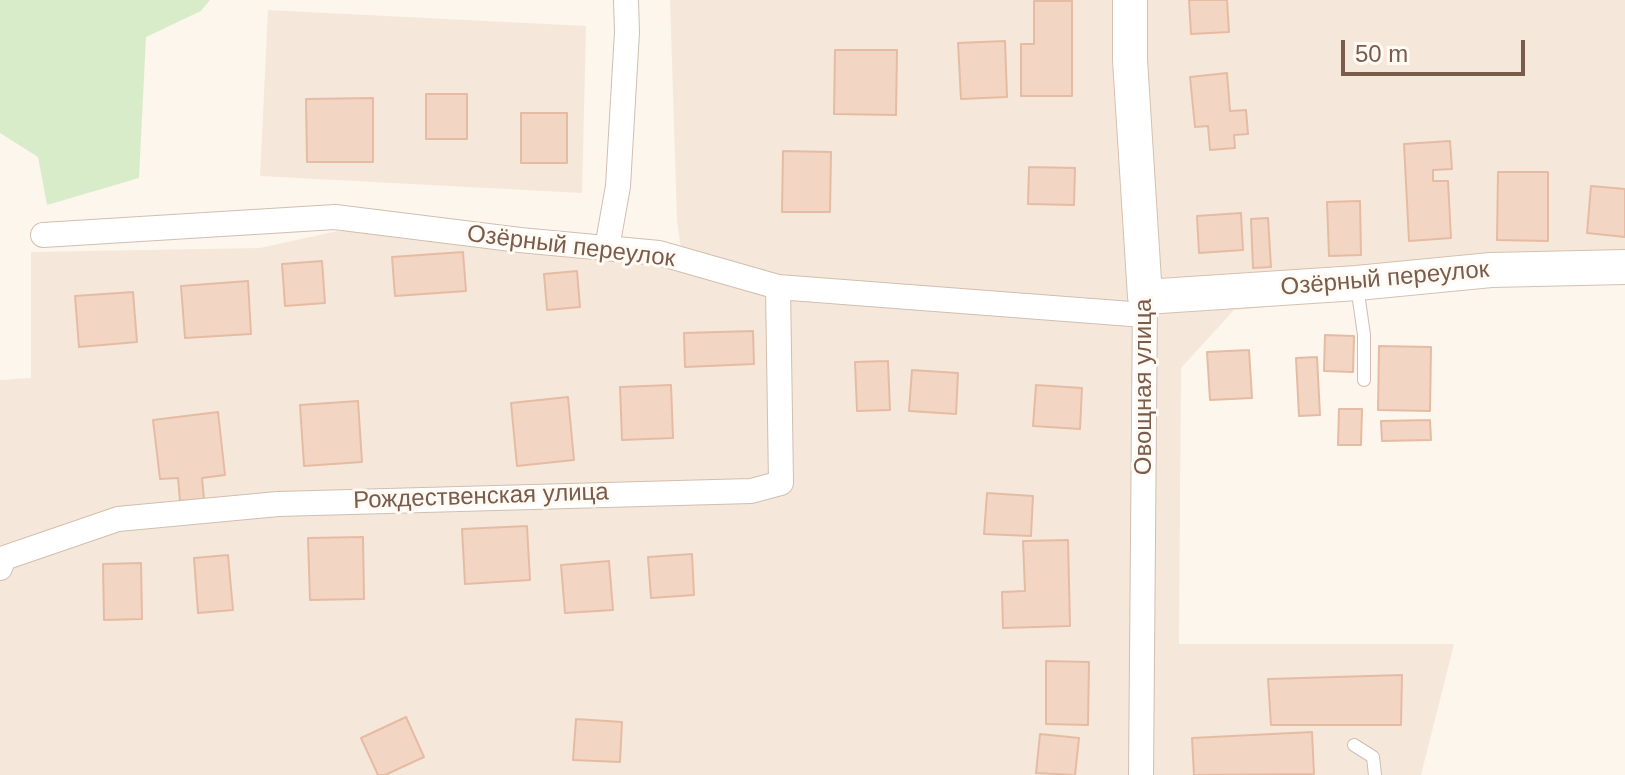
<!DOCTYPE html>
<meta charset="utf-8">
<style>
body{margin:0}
#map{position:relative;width:1625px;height:775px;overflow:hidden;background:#fdf6ec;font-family:Helvetica,sans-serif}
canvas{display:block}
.scale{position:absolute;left:1341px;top:40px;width:184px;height:36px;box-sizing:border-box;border:4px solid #7a5c4d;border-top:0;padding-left:10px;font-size:24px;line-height:28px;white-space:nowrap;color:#7a5c4d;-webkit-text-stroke:6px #fffaf3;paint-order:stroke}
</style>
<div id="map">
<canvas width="1625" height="775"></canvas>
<div class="scale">50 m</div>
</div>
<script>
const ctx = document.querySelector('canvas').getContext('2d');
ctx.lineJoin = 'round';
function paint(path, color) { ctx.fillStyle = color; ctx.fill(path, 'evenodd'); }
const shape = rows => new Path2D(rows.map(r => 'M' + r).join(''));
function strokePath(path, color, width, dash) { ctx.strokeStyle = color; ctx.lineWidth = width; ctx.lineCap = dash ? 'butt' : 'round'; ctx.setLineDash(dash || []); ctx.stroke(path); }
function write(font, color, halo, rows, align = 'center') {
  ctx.font = font + ' Helvetica,sans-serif'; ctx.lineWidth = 6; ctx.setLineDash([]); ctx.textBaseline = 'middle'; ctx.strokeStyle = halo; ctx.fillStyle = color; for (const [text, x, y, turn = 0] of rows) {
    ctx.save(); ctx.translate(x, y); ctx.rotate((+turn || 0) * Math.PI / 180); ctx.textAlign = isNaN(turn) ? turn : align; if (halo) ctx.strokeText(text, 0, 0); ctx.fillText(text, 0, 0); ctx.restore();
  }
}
const residential = shape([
 [670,0,1625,0,1625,278,1529,283,1234,310,1181,368,1179,644,1454,644,1421,775,0,775,0,380,31,378,31,252,260,248,374,223,494,244,684,270,677,221],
 [268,10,586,26,582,193,260,176]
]);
const green = shape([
 [0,0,210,0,201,11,146,37,139,178,47,205,38,157,0,133]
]);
const building = shape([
 [1189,0,1227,0,1229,32,1191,34,1189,0],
 [1034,1,1072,1,1072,96,1021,96,1021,44,1034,44,1034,1],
 [1005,41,1007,97,961,99,958,43,1005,41],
 [835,50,897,50,896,115,834,114,835,50],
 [1227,73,1230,111,1246,110,1248,134,1234,135,1235,148,1210,150,1208,126,1195,127,1190,77,1227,73],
 [426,94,467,94,467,139,426,139,426,94],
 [373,98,373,162,307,162,306,99,373,98],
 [521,113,567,113,567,163,521,163,521,113],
 [1450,141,1452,169,1433,170,1433,181,1448,181,1451,238,1409,241,1404,144,1450,141],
 [783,151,831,152,830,212,782,212,783,151],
 [1029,167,1075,168,1074,205,1028,204,1029,167],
 [1498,172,1548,172,1548,241,1497,240,1498,172],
 [1591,186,1625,189,1625,237,1587,233,1591,186],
 [1360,201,1361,255,1329,256,1327,202,1360,201],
 [1241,213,1243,250,1199,253,1197,216,1241,213],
 [1268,218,1271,267,1253,268,1251,219,1268,218],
 [463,252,466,291,395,296,392,257,463,252],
 [322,261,325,303,285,306,282,264,322,261],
 [577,271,580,307,547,310,544,274,577,271],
 [248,281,251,334,185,338,181,286,248,281],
 [133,292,137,342,79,347,75,296,133,292],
 [753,331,754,364,685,367,684,333,753,331],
 [1325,335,1354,336,1353,372,1324,371,1325,335],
 [1379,346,1431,347,1430,411,1378,410,1379,346],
 [1249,350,1252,398,1210,400,1207,352,1249,350],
 [1317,357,1320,415,1299,416,1296,358,1317,357],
 [888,361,890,410,857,411,855,362,888,361],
 [912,370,958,373,956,414,909,411,912,370],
 [671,385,673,438,622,440,620,387,671,385],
 [1036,385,1082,388,1080,429,1033,426,1036,385],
 [568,397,574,460,517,466,511,403,568,397],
 [358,401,362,462,304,466,300,405,358,401],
 [1339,409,1362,409,1361,445,1338,445,1339,409],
 [218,412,225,475,202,478,204,499,180,501,178,478,160,479,153,420,218,412],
 [1430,420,1431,440,1382,441,1381,421,1430,420],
 [987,493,1033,496,1031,536,984,534,987,493],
 [527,526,530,580,465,584,462,529,527,526],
 [363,537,364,599,310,600,308,538,363,537],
 [1068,540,1070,626,1003,628,1002,592,1025,591,1023,541,1068,540],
 [692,554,694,595,651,598,648,557,692,554],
 [228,555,233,610,198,613,194,558,228,555],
 [609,561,613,610,565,613,561,565,609,561],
 [141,563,142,619,104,620,103,564,141,563],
 [1046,661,1089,662,1088,725,1046,724,1046,661],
 [1402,675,1401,725,1271,725,1268,679,1402,675],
 [406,717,424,757,385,775,378,775,361,738,406,717],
 [576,719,622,722,620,762,573,760,576,719],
 [1312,732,1314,774,1194,775,1192,738,1312,732],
 [1040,734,1079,738,1075,775,1036,773,1040,734]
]);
const lane = shape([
 [1357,286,1364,335,1364,380],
 [1354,745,1373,757,1375,775]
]);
const street = shape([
 [43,235,335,217,520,240,659,253,778,287,1144,315],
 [607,248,618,186,627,32,626,0],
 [0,568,4,558,118,519,278,504,751,491,781,483,778,287],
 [1141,775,1145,299]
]);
const secondary = shape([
 [1130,0,1130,60,1145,297,1357,283,1491,270,1625,267]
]);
const streetNames = [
 ["Озёрный переулок",571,247,7],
 ["Озёрный переулок",1385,279,-5],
 ["Овощная улица",1144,387,-90],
 ["Рождественская улица",481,497,-2]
];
paint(residential, '#f5e8da');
paint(green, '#d8ecc9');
paint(building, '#f3d5c3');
strokePath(building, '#e6bba3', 2);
strokePath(lane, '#d1beb0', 14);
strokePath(street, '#d1beb0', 26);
strokePath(secondary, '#d6c0b0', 36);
strokePath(lane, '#fff', 12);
strokePath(street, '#fff', 24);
strokePath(secondary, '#fff', 34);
write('24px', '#7a5c4d', '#fffaf3', streetNames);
</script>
